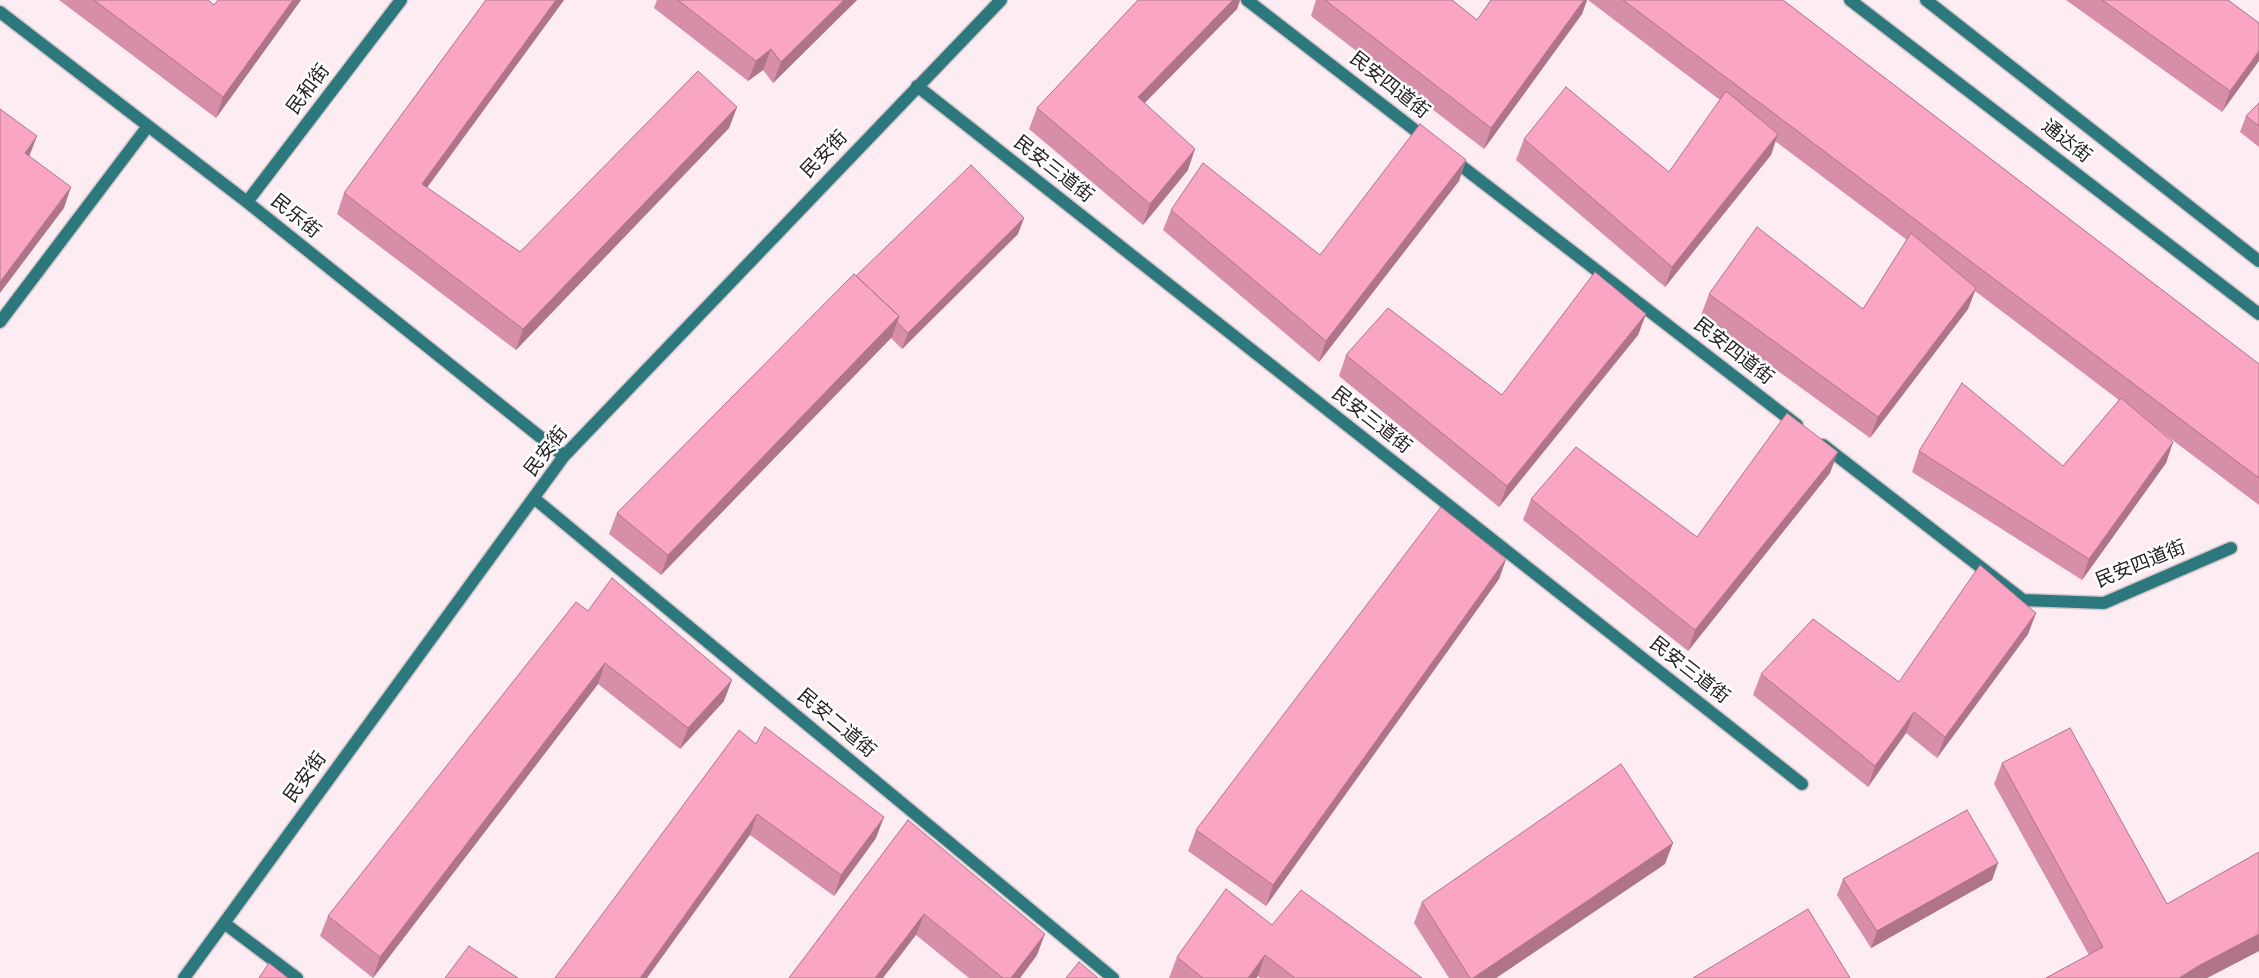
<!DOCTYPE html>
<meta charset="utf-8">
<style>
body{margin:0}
canvas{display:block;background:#fdecf1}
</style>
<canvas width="2259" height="978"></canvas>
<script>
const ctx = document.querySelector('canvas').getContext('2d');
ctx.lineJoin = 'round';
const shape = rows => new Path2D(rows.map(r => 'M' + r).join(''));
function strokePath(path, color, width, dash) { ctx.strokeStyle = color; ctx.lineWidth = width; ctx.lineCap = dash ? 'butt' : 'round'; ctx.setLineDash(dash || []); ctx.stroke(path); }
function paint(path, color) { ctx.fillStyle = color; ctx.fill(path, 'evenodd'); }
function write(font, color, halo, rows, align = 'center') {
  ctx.font = font + ' "Sofia Sans Condensed","Noto Sans SC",sans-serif'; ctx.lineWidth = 5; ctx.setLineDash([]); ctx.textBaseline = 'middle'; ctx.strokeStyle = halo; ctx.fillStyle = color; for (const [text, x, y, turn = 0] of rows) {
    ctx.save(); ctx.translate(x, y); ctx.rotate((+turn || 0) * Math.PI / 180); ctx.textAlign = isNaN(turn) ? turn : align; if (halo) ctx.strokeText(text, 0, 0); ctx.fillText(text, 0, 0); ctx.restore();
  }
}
const secondary = shape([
 [1247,0,1429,141],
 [1850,0,2259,314],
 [1926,0,2259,261],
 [0,12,247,202,564,456],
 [917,86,1802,784],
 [1451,158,1797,425],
 [247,202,401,0],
 [0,322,148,126],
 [1823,445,2023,600,2104,603,2231,548],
 [535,499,1113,978],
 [224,923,297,978],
 [184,978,564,456,1001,0]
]);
const wall = shape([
 [59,0,208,0,214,5,218,0,301,0,216,118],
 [486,0,564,0,427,188,520,252,737,107,729,128,516,350,337,214,344,193],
 [657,0,857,0,773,83,763,70,748,81,654,8],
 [1138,0,1240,0,1237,9,1144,103,1188,170,1143,225,1029,129,1037,108],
 [1316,0,1452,0,1477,20,1491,0,1587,0,1582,14,1484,149,1311,16],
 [1588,0,1783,0,2259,364,2259,505,2155,427,2173,442,2166,463,2082,580,1912,472,1919,451,2063,466,2119,400,1975,291,1968,309,1870,438,1701,315,1709,294,1863,309,1907,240,1775,141,1771,155,1665,287,1516,160,1524,139,1669,172,1720,100],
 [2066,0,2228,0,2259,23,2222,112],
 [2259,103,2259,147,2240,132,2246,116],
 [1466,160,1459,181,1319,362,1163,230,1171,210,1320,255],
 [1018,234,902,349,891,338,661,575,609,534,617,513,856,276],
 [1646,314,1638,335,1499,507,1339,376,1346,355,1502,395],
 [1830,473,1688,651,1523,520,1531,499,1697,537],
 [1506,559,1499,579,1266,906,1188,851,1196,830],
 [588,611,724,701,680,749,598,684,373,978,320,936,328,916],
 [2036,613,2028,634,1937,758,1906,733,1868,787,1753,695,1761,674,1899,682],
 [756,744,876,838,834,896,750,835],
 [2002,763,2167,904,2259,951,2207,978,2046,978,2089,955,1994,784],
 [908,820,1037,955,1020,978,969,978,916,935],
 [1998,863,1992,880,1871,948,1837,895,1843,879],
 [1665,864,1496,978,1449,978,1414,923,1422,902],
 [1272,925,1422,978,1260,978,1258,976,1256,978,1169,978,1177,957]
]);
const shadedWall = shape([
 [293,0,301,0,216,118,223,97],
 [556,0,564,0,414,205,422,184],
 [844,0,857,0,773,83,781,62],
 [1233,0,1240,0,1237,9,1130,118,1138,97],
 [1584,0,1587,0,1582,14,1484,149,1491,128],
 [771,49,763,70,748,81,756,61],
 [2259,51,2259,61,2222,112,2230,91],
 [737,107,729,128,516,350,523,329],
 [1778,134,1771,155,1665,287,1672,267],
 [37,136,29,157,25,153],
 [1195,149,1188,170,1143,225,1150,204],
 [1466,160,1459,181,1319,362,1326,341],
 [71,187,64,208,0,293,0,282],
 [1024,218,1018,234,902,349,908,333],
 [1976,288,1968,309,1870,438,1878,417],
 [1646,314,1638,335,1499,507,1507,486],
 [899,316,892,337,661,575,668,555],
 [2173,442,2166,463,2082,580,2089,559],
 [1838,452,1830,473,1688,651,1695,630],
 [1506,559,1499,579,1266,906,1273,885],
 [2036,613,2028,634,1937,758,1945,737],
 [605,663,598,684,373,978,380,957],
 [732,680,724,701,680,749,688,728],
 [1914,712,1906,733,1868,787,1875,766],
 [757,814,750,835,647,978,640,978],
 [884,817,876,838,834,896,841,875],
 [1673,843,1665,864,1496,978,1473,978],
 [1998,863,1992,880,1871,948,1877,931],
 [924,914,916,935,883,978,875,978],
 [1045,934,1037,955,1020,978,1011,978],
 [2259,934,2259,951,2207,978,2179,978,2200,965],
 [1265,955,1258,976,1256,978,1248,978]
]);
const building = shape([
 [94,0,208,0,214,5,218,0,293,0,223,97,94,0],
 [486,0,556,0,422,184,520,252,698,71,737,107,523,329,344,193,486,0],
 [678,0,844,0,781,62,771,49,756,61,678,0],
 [1138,0,1233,0,1138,97,1195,149,1150,204,1037,108,1138,0],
 [1325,0,1452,0,1477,20,1491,0,1584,0,1491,128,1325,0],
 [1623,0,1783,0,2259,364,2259,478,1623,0],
 [2102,0,2228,0,2259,23,2259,51,2230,91,2102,0],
 [1566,87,1669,172,1726,91,1778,134,1672,267,1524,139,1566,87],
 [2259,103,2259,126,2246,116,2259,103],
 [0,109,37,136,25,153,71,187,0,282,0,109],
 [1420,124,1466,160,1326,341,1171,210,1203,163,1320,255,1420,124],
 [971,165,1024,218,908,333,897,322,899,316,856,276,971,165],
 [1757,227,1863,309,1911,233,1976,288,1878,417,1709,294,1757,227],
 [1595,272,1646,314,1507,486,1346,355,1388,308,1502,395,1595,272],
 [854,274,899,316,668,555,617,513,854,274],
 [1962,383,2063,466,2121,398,2173,442,2089,559,1919,451,1962,383],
 [1787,413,1838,452,1695,630,1531,499,1576,447,1697,537,1787,413],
 [1441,507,1506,559,1273,885,1196,830,1441,507],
 [1980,565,2036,613,1945,737,1914,712,1875,766,1761,674,1813,619,1899,682,1980,565],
 [612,578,732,680,688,728,605,663,380,957,328,916,576,602,588,611,612,578],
 [765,727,884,817,841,875,757,814,640,978,555,978,739,730,756,744,765,727],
 [2070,728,2167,904,2259,852,2259,934,2200,965,2179,978,2046,978,2103,947,2002,763,2070,728],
 [1621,764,1673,843,1473,978,1470,978,1422,902,1621,764],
 [1967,810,1998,863,1877,931,1843,879,1967,810],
 [908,820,1045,934,1011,978,1003,978,924,914,875,978,789,978,908,820],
 [1226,889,1272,925,1301,890,1422,978,1295,978,1265,955,1248,978,1203,978,1177,957,1226,889],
 [1808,909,1850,978,1693,978,1808,909],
 [469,946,518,978,445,978,469,946],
 [1079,962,1098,978,1066,978,1079,962],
 [269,963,288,978,259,978,269,963]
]);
const streetNames = [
 ["民安四道街",1389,86,38],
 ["民和街",309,90,-53],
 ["通达街",2066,142,38],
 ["民安街",825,155,-46],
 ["民安三道街",1053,170,38],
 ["民乐街",295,217,39],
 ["民安四道街",1733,352,38],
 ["民安三道街",1371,421,38],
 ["民安街",547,452,-52],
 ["民安四道街",2141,565,-22],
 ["民安三道街",1689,671,38],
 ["民安二道街",836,724,40],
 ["民安街",306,778,-54]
];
strokePath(secondary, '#d6c7cc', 15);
strokePath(secondary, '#2d787c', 12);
paint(wall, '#d78ea8');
paint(shadedWall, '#af7488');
paint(building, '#faa5c3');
strokePath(building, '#af7488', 1);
write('19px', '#262021', '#fff', streetNames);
</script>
